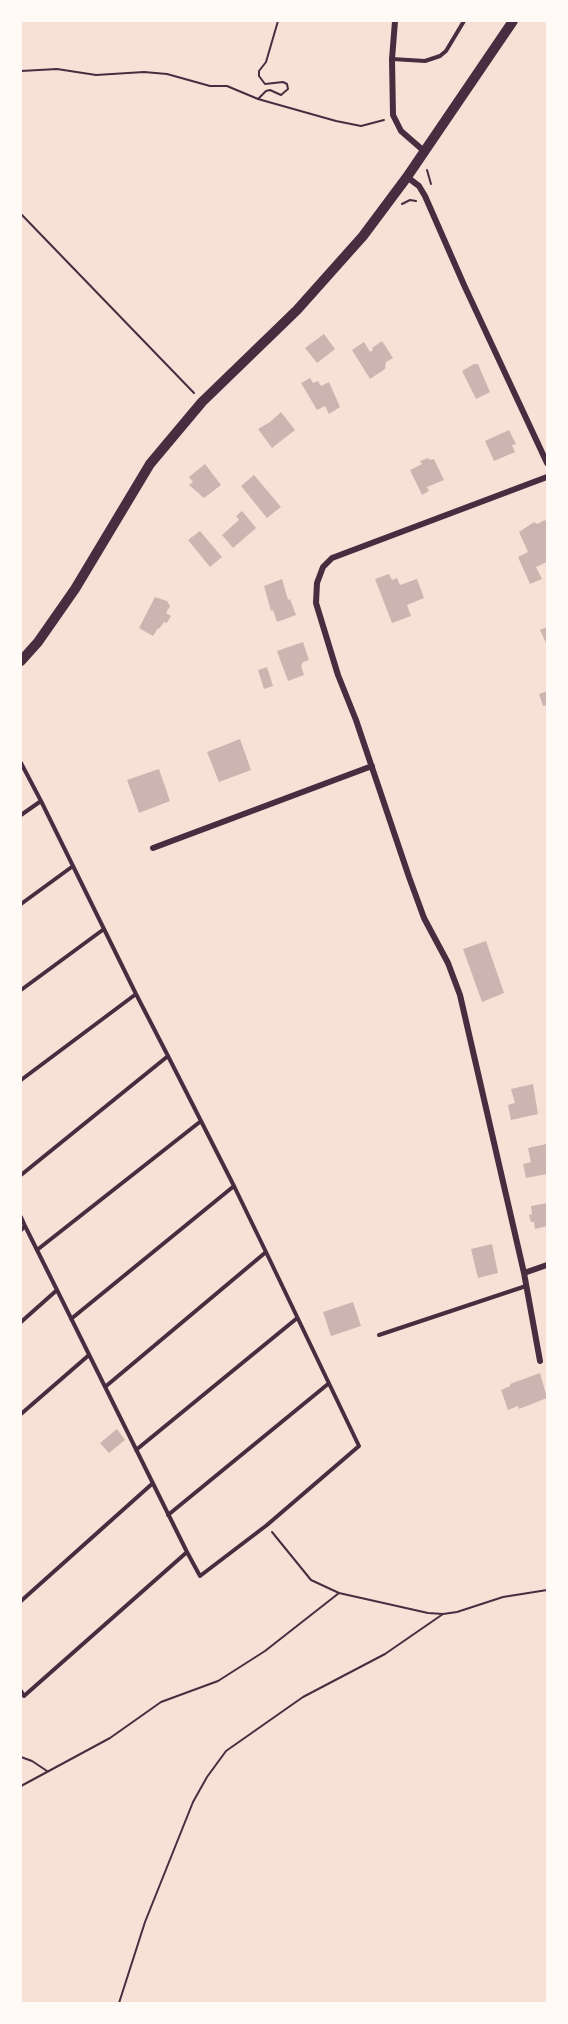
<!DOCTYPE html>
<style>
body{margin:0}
#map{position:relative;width:568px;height:2024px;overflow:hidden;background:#f7e1d7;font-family:Quicksand,sans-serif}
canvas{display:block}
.frame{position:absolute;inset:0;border:22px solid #fffaf5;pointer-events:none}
</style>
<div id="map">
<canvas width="568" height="2024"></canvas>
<div class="frame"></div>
</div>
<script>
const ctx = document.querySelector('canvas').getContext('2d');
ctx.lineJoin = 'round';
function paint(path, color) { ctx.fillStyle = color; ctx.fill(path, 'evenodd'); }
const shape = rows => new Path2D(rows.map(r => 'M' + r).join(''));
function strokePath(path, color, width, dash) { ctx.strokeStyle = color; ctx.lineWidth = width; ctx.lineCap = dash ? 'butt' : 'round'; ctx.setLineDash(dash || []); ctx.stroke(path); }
const building = shape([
 [324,334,335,349,317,363,305,348],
 [382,341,393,358,386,362,385,369,370,379,352,350,364,342,370,352,373,350,372,348],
 [474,364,478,364,490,392,476,399,462,371],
 [310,378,313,383,318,381,321,386,329,382,340,407,329,414,325,406,317,410,301,383],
 [281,412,295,430,272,448,258,429,270,422],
 [509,430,516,444,512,445,515,452,494,461,485,441],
 [428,458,430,460,434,459,444,480,427,487,429,491,422,495,410,470,422,464,420,461],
 [205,464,221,485,204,498,189,485,193,482,189,477],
 [254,475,281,507,267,518,241,486],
 [242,511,256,528,233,548,222,535,239,520,236,516],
 [545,520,547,523,547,562,536,567,542,579,530,584,518,557,528,552,519,532,534,522,537,524],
 [200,531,222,557,210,567,188,540],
 [389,574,392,580,397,578,400,585,417,579,424,598,407,605,411,616,392,623,375,579],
 [282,579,288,600,290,599,296,615,277,622,273,610,271,611,264,586],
 [155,597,167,601,170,606,166,613,171,616,167,623,164,622,159,629,158,628,153,636,139,628],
 [547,627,547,645,540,630],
 [303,642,309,660,303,662,301,666,304,675,288,681,277,651],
 [267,667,273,686,264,689,258,670],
 [547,691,547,705,543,706,539,694],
 [240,739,251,770,219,782,207,752],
 [159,769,170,801,139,813,127,780],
 [486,941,504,993,482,1002,463,949],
 [533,1084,538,1114,511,1120,508,1105,515,1103,511,1089],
 [546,1144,547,1174,526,1178,523,1164,531,1162,528,1148],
 [547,1203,547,1226,535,1229,534,1222,531,1222,529,1215,532,1214,531,1206],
 [492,1244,498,1273,478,1278,471,1249],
 [353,1302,361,1326,331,1336,323,1312],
 [540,1373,547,1398,519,1409,518,1406,508,1410,501,1390,510,1386,510,1384],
 [117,1429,125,1440,109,1453,100,1443]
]);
const path = shape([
 [21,71,57,69,96,75,144,72,167,74,210,86,227,86,258,99,336,121,361,126,384,120],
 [259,98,266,91,270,90,281,95,288,89,287,84,283,82,265,84,259,76,259,71,266,62,278,21],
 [427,170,431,184],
 [402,204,410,200,416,201],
 [21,214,194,393],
 [272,1532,311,1580,339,1593,428,1613,443,1614,457,1612,503,1597,547,1590],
 [21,1757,32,1761,47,1771],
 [21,1786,110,1738,161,1702,218,1681,265,1651,339,1593],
 [119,2003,145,1922,193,1802,207,1777,226,1751,303,1697,385,1654,443,1614]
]);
const service = shape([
 [392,59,425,61,440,56,446,51,464,21],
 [21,763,41,801],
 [21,815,41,801,73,866,21,904],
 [73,866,104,929],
 [21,990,104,929,136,994,21,1080],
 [136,994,168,1056],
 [201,1121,234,1186],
 [21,1175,168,1056,201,1121,37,1250],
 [21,1217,25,1226],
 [21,1230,25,1226,57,1290,21,1322],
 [57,1290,187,1552],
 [71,1319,234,1186,266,1252,105,1387],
 [379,1335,526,1286],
 [21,1414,89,1355],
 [136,1450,296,1319],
 [168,1515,328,1384],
 [21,1601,153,1483],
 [21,1691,24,1696,187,1552,200,1576,267,1525,359,1446,266,1252]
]);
const minor = shape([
 [395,21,392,59,393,115,401,131,424,151],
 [407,177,419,186,425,196,464,285,547,463],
 [153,848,372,766],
 [524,1273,547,1265],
 [540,1361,524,1273,460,995,448,963,424,918,409,877,356,720,338,675,316,603,317,583,323,567,332,558,547,477]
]);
const tertiary = shape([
 [21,661,38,642,75,589,150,464,202,402,297,310,363,236,407,177,513,21]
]);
paint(building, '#ccb4b1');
strokePath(path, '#4a2c40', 2);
strokePath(service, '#4a2c40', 4);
strokePath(minor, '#4a2c40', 6);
strokePath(tertiary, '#4a2c40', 10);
</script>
